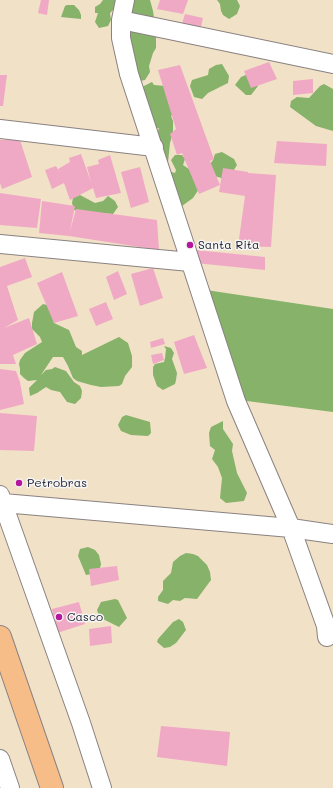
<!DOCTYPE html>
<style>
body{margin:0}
canvas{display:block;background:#f1e1c7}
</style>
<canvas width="333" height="788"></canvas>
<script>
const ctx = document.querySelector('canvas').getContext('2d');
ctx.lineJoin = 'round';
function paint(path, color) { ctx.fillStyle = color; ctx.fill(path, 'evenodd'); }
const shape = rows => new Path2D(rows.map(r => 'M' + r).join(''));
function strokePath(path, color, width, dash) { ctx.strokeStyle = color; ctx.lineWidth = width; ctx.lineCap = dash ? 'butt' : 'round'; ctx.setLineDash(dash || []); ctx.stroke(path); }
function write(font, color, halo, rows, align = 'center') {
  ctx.font = font + ' Mali,sans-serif'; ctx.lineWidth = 3; ctx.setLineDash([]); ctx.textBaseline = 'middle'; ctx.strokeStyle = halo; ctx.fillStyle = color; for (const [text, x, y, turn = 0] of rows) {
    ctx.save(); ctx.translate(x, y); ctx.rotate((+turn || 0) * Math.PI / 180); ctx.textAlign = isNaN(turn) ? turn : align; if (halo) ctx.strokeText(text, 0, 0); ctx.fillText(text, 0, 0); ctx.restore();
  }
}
const forest = shape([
 [103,0,115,0,117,6,110,13,111,20,108,26,99,28,95,22,98,13,95,13,95,7,100,4],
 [132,0,150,0,153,11,156,31,156,48,153,53,149,66,150,72,145,80,135,82,129,62,132,47,129,20],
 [217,0,237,0,240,6,237,14,229,19,223,15,221,11,220,4],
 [67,5,74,5,79,10,81,15,81,19,61,17,65,6],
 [222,64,229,76,228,83,208,93,202,99,194,97,190,86,192,80,208,75,209,69,216,65],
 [248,74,256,79,258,86,251,95,246,95,235,85,241,77],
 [152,82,154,85,165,86,177,110,171,116,173,121,173,133,170,143,168,162,164,166,157,134,159,128,154,129,140,90,144,86],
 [324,84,333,89,333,131,316,126,290,107,291,101,297,97,309,98,320,86],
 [222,152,234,159,237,165,230,176,225,179,214,176,208,167,213,160,215,154],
 [175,155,182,155,185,159,183,165,189,169,199,189,193,198,182,206,174,200,168,171,175,173,176,170,171,160],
 [80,195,95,203,103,201,108,196,115,201,118,207,113,214,81,212,74,210,72,203,73,198],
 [206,290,333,309,333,412,231,399],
 [43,304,58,308,53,318,54,323,69,330,76,347,82,351,82,355,119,337,128,343,132,356,132,367,125,376,122,384,119,386,101,387,91,385,77,381,73,378,68,366,63,357,53,357,41,375,46,370,52,369,55,367,66,371,74,382,80,386,82,391,81,398,75,404,67,402,60,392,51,390,46,387,37,393,30,396,29,388,37,380,28,381,24,378,20,374,20,369,19,364,20,360,25,353,42,342,40,337,32,329,32,323,34,312],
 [164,346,171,348,174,353,172,359,177,373,176,380,175,384,163,390,157,386,153,375,153,367,155,364,164,362,165,358,166,349],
 [126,415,150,422,151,433,148,436,131,435,121,431,118,425,122,417],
 [223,421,223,429,233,444,232,451,237,473,247,493,244,501,226,503,220,498,222,478,218,467,212,459,215,450,210,446,209,433,211,427],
 [88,547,95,550,99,555,101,564,100,568,92,574,86,575,78,556,80,549],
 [186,553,193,554,198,556,207,565,210,572,211,580,197,599,185,598,180,601,173,600,168,604,158,601,158,597,163,590,163,581,171,573,173,562,180,556],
 [115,599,118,600,127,618,119,627,103,619,99,616,97,610,101,602],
 [179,619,183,622,186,630,176,643,170,647,164,648,157,642,158,639,173,622]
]);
const building = shape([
 [41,0,49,0,47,15,38,13],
 [160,0,188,0,183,14,157,9],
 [185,14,203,18,199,35,181,27],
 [269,62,277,79,251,88,244,71],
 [180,65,214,159,210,161,220,185,199,194,182,153,177,155,170,134,176,129,158,70],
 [0,75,7,75,3,106,0,106],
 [313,79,313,93,293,95,293,81],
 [0,140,20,140,32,177,2,189,0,183],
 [277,141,327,144,326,166,274,163],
 [81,154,91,182,87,167,99,164,98,160,110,155,121,193,96,198,93,188,70,200,64,183,52,189,45,170,56,166,60,173,58,169,70,162,69,158],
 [140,167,149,202,131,208,121,172],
 [223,168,248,172,248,173,276,175,271,247,238,246,245,196,219,192],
 [0,193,41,199,37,228,0,225],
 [42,201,75,206,70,231,76,209,157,220,159,250,69,236,39,233],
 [196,250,265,257,265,270,195,263],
 [25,258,32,277,7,286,18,320,4,328,29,318,37,344,13,355,16,364,0,364,0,267],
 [153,268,163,298,140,306,131,274],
 [118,271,127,294,114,300,106,277],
 [62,272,78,316,54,323,37,283],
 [106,302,113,319,96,326,89,309],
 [194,335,207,368,184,374,174,342],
 [163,338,165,344,151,348,150,342],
 [162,353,164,360,153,364,151,355],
 [0,369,16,371,20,382,24,404,0,410],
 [0,413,37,416,34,451,0,450],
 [117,566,119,580,91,586,89,569],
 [79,602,85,624,57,633,52,609],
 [111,626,112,643,90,646,89,629],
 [161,726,230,732,227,766,157,757]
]);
const minor = shape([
 [125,0,121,20,121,38,129,74,236,401,291,528,333,534],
 [121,20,333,64],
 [0,129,154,147],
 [0,244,190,262],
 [0,495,81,723,102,788],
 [3,503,291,528,326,626,327,637],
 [0,759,10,788]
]);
const highway = shape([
 [0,637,52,788]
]);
const markers = [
 [190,245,4,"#b5179e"],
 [19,483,4,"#b5179e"],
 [59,617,4,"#b5179e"]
];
const poiNames = [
 ["Santa Rita",198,245],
 ["Petrobras",27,483],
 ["Casco",67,617]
];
paint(forest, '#86b269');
paint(building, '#f0a9c4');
strokePath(minor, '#8a8281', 20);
strokePath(highway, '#8a8281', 24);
strokePath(minor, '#fff', 18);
strokePath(highway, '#f7bd88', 22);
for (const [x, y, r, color] of markers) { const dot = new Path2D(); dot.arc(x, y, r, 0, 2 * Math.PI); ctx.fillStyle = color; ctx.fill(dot); strokePath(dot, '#f6f6f2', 1.5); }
write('12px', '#22223b', '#f6f6f2', poiNames, 'left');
</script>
